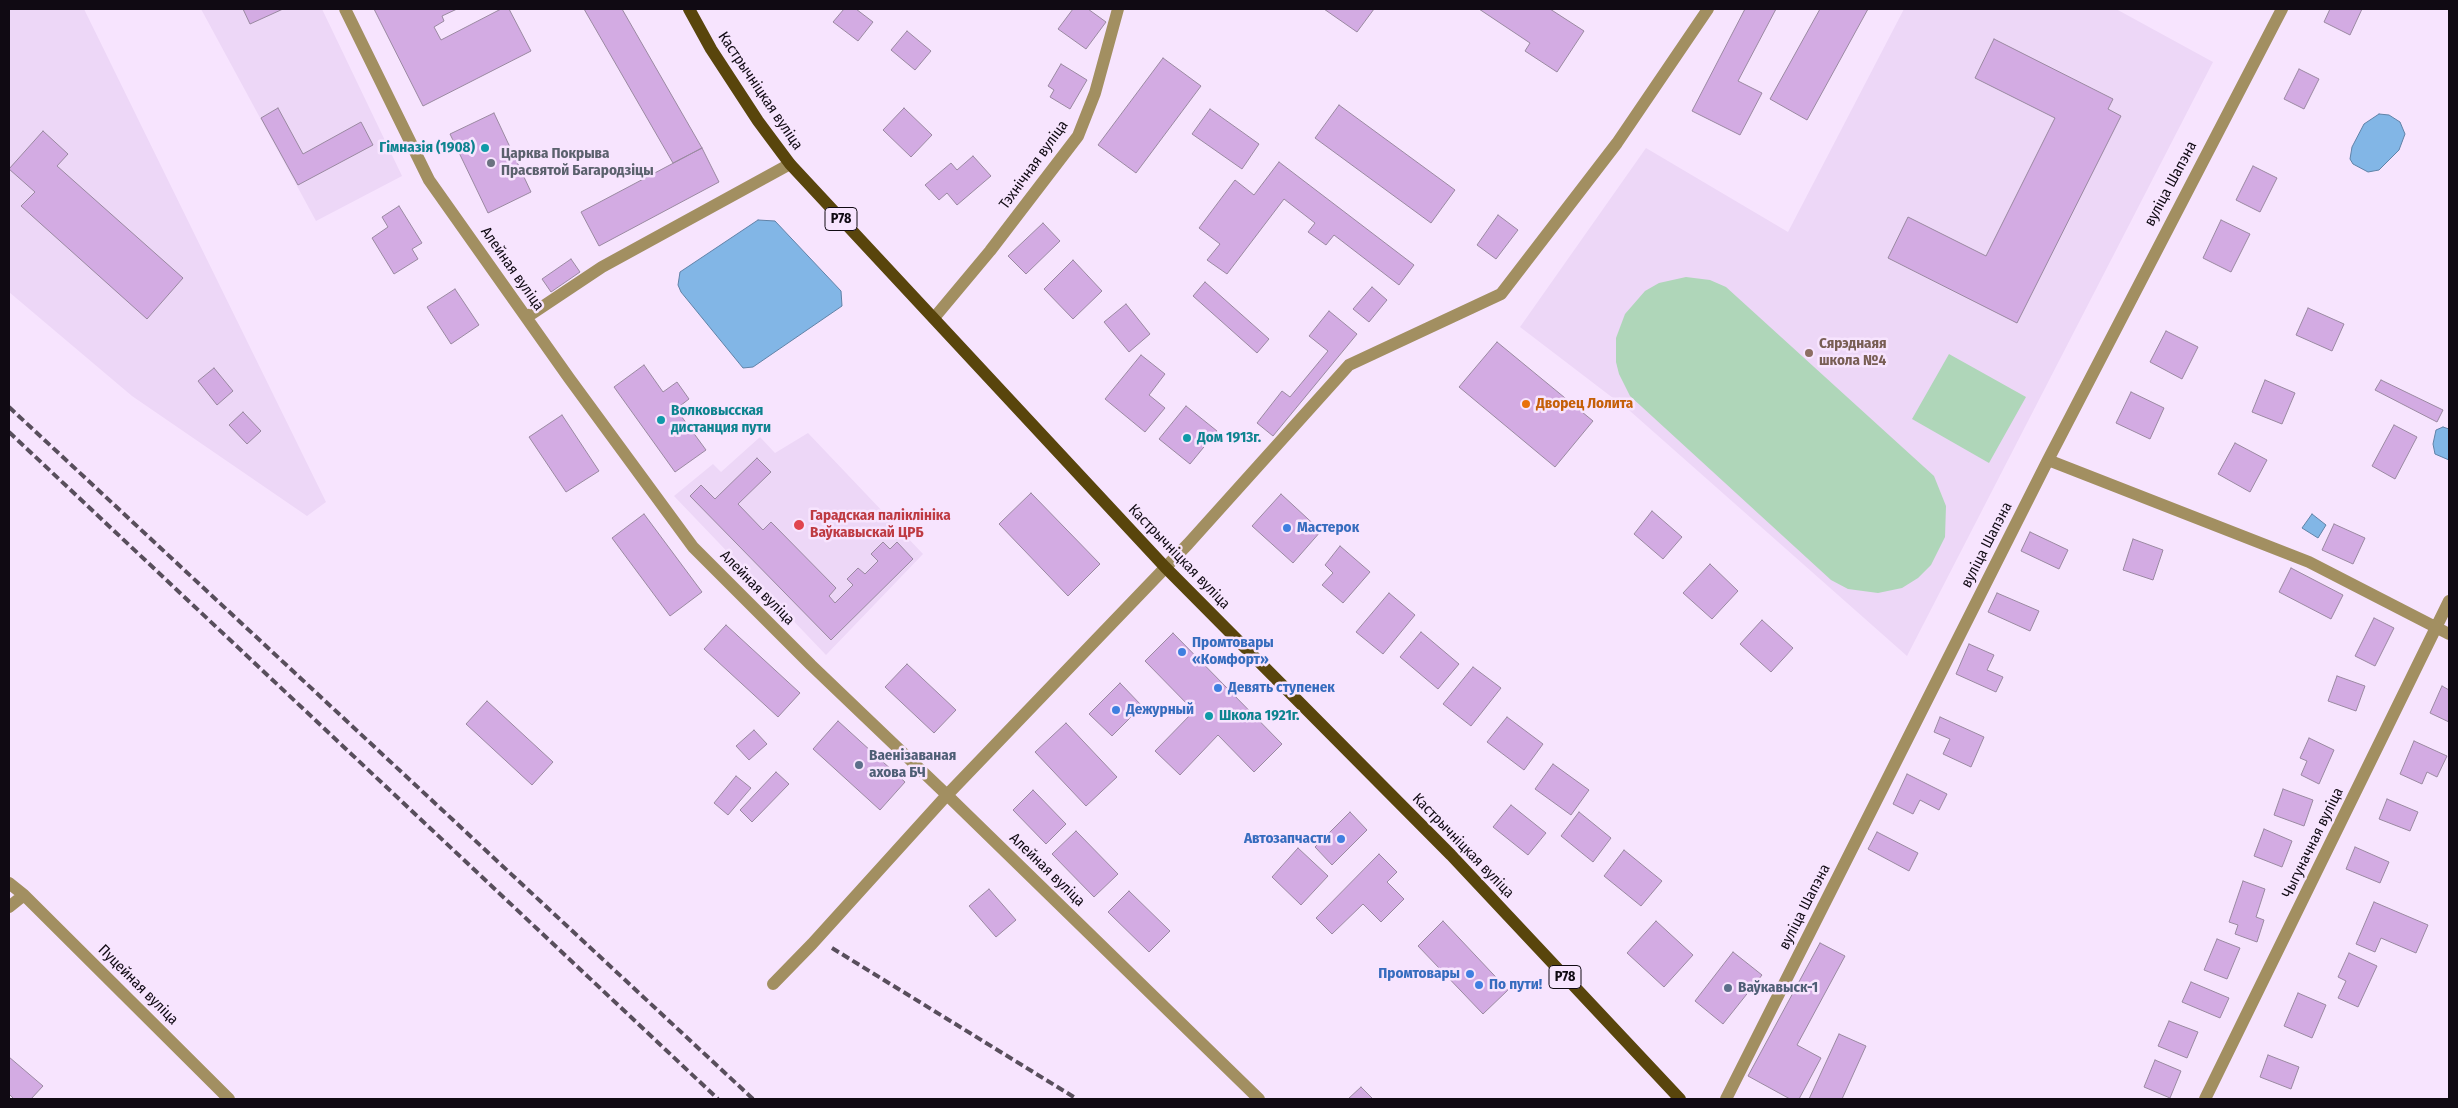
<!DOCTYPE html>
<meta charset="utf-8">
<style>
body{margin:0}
#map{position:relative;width:2458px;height:1108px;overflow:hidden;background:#f7e4fe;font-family:"Fira Sans Condensed",sans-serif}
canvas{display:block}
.frame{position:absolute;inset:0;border:10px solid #100a13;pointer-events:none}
</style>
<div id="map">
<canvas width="2458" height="1108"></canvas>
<div class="frame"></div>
</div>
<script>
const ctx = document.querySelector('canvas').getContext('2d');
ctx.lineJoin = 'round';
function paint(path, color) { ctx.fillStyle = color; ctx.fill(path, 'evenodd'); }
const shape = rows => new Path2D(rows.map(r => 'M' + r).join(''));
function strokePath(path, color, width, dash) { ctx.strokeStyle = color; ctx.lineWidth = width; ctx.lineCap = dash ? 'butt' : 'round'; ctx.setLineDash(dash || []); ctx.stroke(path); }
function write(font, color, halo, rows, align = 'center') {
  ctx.font = font + ' "Fira Sans Condensed",sans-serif'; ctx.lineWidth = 5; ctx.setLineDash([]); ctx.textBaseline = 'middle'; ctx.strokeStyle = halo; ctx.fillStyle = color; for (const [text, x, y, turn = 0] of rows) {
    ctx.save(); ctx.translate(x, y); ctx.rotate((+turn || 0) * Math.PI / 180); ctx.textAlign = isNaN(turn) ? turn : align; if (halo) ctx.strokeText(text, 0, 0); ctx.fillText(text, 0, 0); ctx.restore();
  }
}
const built = shape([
 [9,9,84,9,326,502,307,516,132,396,9,292],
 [201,9,322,9,402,176,316,221],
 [1904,9,2116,9,2213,62,1907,656,1630,411,1520,327,1646,148,1788,232],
 [808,433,923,554,826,655,674,496,713,464,721,472,760,437,775,453]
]);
const green = shape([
 [1686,277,1710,280,1726,287,1934,476,1946,506,1945,537,1931,565,1918,578,1902,588,1878,593,1848,589,1831,580,1630,396,1619,374,1616,362,1616,338,1625,314,1645,291,1659,283],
 [1949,354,2026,397,1989,463,1912,419]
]);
const water = shape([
 [2379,114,2389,115,2400,122,2405,134,2399,150,2379,170,2368,172,2353,164,2350,159,2352,147,2364,124,2379,114],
 [758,220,775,221,841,291,842,306,753,367,743,368,681,292,678,285,680,272,758,220],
 [2443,427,2449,429,2449,460,2435,454,2433,444,2436,430,2443,427],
 [2312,514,2326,525,2318,538,2302,528,2312,514]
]);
const building = shape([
 [243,9,283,9,250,24,243,9],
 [374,9,457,9,442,16,444,21,434,27,441,40,501,9,509,9,531,51,423,106,374,9],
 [584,9,622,9,702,148,673,163,584,9],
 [844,9,856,9,873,22,858,41,833,22,844,9],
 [1073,9,1088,9,1106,22,1086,49,1058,29,1073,9],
 [1324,9,1374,9,1357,32,1324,9],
 [1479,9,1550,9,1584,31,1557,72,1525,51,1530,43,1479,9],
 [1745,9,1776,9,1738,81,1762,93,1740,135,1692,111,1745,9],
 [1820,9,1868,9,1807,120,1770,99,1820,9],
 [2330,9,2362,9,2350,35,2324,22,2330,9],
 [907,31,931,51,915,70,891,50,907,31],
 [1994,39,2113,99,2108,109,2121,116,2017,323,1888,258,1908,217,1986,256,2055,118,1975,78,1994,39],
 [1163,58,1201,86,1136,173,1098,145,1163,58],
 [1061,64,1087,80,1070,109,1050,97,1054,90,1048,86,1061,64],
 [2299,69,2319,79,2304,109,2284,99,2299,69],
 [1339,105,1455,190,1431,223,1315,138,1339,105],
 [278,108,303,154,361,122,373,145,298,185,261,118,278,108],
 [904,108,932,135,911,157,883,130,904,108],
 [1210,109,1259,144,1242,169,1192,134,1210,109],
 [494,113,531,192,488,213,450,134,494,113],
 [43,131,68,154,57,166,183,278,147,319,21,206,35,192,9,169,43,131],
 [702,148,719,182,599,246,581,212,702,148],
 [973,156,991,176,957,205,947,193,939,200,925,185,951,163,957,170,973,156],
 [1279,162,1414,265,1399,285,1334,235,1326,245,1308,232,1315,223,1284,199,1227,274,1207,260,1220,244,1199,228,1235,180,1254,195,1279,162],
 [2253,166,2277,178,2260,212,2236,200,2253,166],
 [399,206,422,243,412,249,418,259,394,274,372,238,388,227,382,217,399,206],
 [1498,215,1518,230,1496,259,1477,245,1498,215],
 [2221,220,2250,234,2231,272,2203,258,2221,220],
 [1043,223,1060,241,1026,274,1008,256,1043,223],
 [571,259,580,272,551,292,542,279,571,259],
 [1073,260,1102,291,1073,319,1044,289,1073,260],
 [1205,282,1269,339,1257,353,1193,296,1205,282],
 [1372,287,1387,300,1369,322,1353,309,1372,287],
 [455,289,479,325,451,344,427,307,455,289],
 [1126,304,1150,334,1129,352,1104,322,1126,304],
 [2308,308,2344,324,2332,351,2296,335,2308,308],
 [1329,311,1357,334,1273,436,1257,423,1282,391,1290,397,1328,351,1309,336,1329,311],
 [2166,331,2198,347,2182,379,2150,362,2166,331],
 [1497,342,1593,421,1555,467,1459,387,1497,342],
 [1141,355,1165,374,1149,395,1165,408,1145,432,1105,399,1141,355],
 [644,365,663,392,677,382,689,399,676,409,706,450,675,472,614,387,644,365],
 [214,368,233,391,217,405,198,381,214,368],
 [2265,380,2295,393,2282,424,2252,412,2265,380],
 [2381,380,2443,410,2437,422,2375,390,2381,380],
 [2131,392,2164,408,2150,439,2116,423,2131,392],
 [1186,406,1217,431,1190,464,1159,439,1186,406],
 [243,412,261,431,247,444,229,425,243,412],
 [562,415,599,471,566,492,529,437,562,415],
 [2394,425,2417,437,2395,479,2372,466,2394,425],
 [2235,443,2267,460,2250,492,2218,474,2235,443],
 [757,458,771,472,738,504,763,530,771,522,836,588,829,596,835,603,853,585,847,579,858,568,865,574,878,561,871,554,883,542,890,549,897,542,913,559,831,640,690,496,701,485,715,499,757,458],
 [1031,493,1100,564,1068,596,999,524,1031,493],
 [1281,494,1321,531,1293,563,1252,526,1281,494],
 [1652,511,1682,537,1663,559,1634,534,1652,511],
 [644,514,702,592,670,616,612,538,644,514],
 [2334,524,2365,538,2353,564,2322,550,2334,524],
 [2030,532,2068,550,2059,569,2021,551,2030,532],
 [2133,539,2163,550,2153,580,2123,570,2133,539],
 [1340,546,1370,572,1343,603,1322,585,1333,573,1325,565,1340,546],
 [1710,564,1738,591,1712,619,1683,593,1710,564],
 [2291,568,2343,595,2331,619,2279,592,2291,568],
 [1389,593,1415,615,1383,654,1356,632,1389,593],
 [1997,593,2039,611,2030,631,1988,612,1997,593],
 [2374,618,2394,628,2375,666,2355,656,2374,618],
 [1762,620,1793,648,1771,672,1740,644,1762,620],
 [726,625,800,693,778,717,704,649,726,625],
 [1421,632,1459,664,1438,689,1400,657,1421,632],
 [1173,633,1282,744,1254,772,1218,735,1180,775,1155,751,1194,711,1145,661,1173,633],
 [1969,644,1994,655,1987,670,2003,677,1996,692,1956,674,1969,644],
 [907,664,956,710,934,733,885,687,907,664],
 [1473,667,1501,688,1471,726,1443,704,1473,667],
 [2337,676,2365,686,2356,711,2328,701,2337,676],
 [1120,683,1142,706,1112,736,1089,714,1120,683],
 [2442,686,2449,690,2449,722,2430,713,2442,686],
 [487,701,553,762,532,785,466,724,487,701],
 [1507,717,1543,744,1524,770,1487,742,1507,717],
 [1940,717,1984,737,1971,767,1943,754,1950,739,1934,732,1940,717],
 [838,721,905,782,880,810,813,749,838,721],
 [1066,723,1117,777,1086,806,1035,752,1066,723],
 [754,730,767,744,749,760,736,746,754,730],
 [2309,738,2334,750,2319,784,2301,775,2307,761,2300,758,2309,738],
 [2414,741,2447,756,2437,777,2427,772,2422,784,2400,774,2414,741],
 [1553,764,1589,790,1571,815,1535,789,1553,764],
 [776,772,789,784,752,822,740,810,776,772],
 [1907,774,1947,794,1939,810,1920,800,1913,814,1893,804,1907,774],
 [736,776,751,788,728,815,714,803,736,776],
 [2283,789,2313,800,2304,826,2274,815,2283,789],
 [1033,790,1066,824,1046,844,1013,810,1033,790],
 [2387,799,2418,812,2410,831,2379,819,2387,799],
 [1511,805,1546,833,1528,855,1493,827,1511,805],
 [1350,812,1367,830,1332,865,1315,847,1350,812],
 [1579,812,1611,838,1593,862,1561,836,1579,812],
 [2264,829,2292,841,2282,867,2254,856,2264,829],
 [1076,831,1118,874,1094,897,1052,854,1076,831],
 [1877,832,1918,853,1909,871,1868,849,1877,832],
 [2355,847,2389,862,2380,883,2346,869,2355,847],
 [1298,848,1328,876,1301,905,1272,877,1298,848],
 [1624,850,1662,881,1641,906,1604,876,1624,850],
 [1379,854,1397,872,1387,882,1404,899,1381,922,1363,904,1332,934,1316,918,1379,854],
 [2243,881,2265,889,2256,917,2264,920,2257,942,2235,934,2238,925,2229,922,2243,881],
 [989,889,1016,920,996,937,969,906,989,889],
 [1129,891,1170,931,1149,952,1108,912,1129,891],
 [2374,902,2428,925,2416,953,2381,938,2375,952,2356,944,2374,902],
 [1443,921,1508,990,1483,1014,1418,946,1443,921],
 [1656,921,1693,955,1664,987,1627,953,1656,921],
 [2217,939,2240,948,2227,979,2204,970,2217,939],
 [1820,943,1845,956,1797,1045,1821,1058,1799,1099,1790,1099,1748,1076,1820,943],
 [1733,952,1762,975,1723,1024,1695,1001,1733,952],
 [2349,953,2377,966,2358,1007,2338,998,2346,981,2338,977,2349,953],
 [2191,982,2229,998,2220,1018,2182,1002,2191,982],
 [2298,993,2326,1005,2312,1038,2284,1026,2298,993],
 [2169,1021,2198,1032,2187,1058,2158,1046,2169,1021],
 [1839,1034,1866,1046,1842,1099,1809,1099,1839,1034],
 [2268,1055,2299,1067,2291,1089,2260,1077,2268,1055],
 [9,1057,43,1086,31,1099,14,1099,9,1094,9,1057],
 [2155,1060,2181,1071,2170,1098,2144,1087,2155,1060],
 [1361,1087,1373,1099,1348,1099,1361,1087]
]);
const minor = shape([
 [345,9,429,180,569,378,693,547,811,665,947,795,1259,1099],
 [527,317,602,267,790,164],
 [934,318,990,251,1078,136,1095,93,1118,9],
 [2048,460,2309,562,2449,634],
 [9,883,24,895,229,1099],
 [9,907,24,895],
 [773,984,812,944,947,795,1188,544,1349,365,1501,294,1617,143,1708,9],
 [1726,1099,2048,460,2282,9],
 [2205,1099,2449,601]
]);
const major = shape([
 [689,9,711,49,758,121,790,164,1165,567,1451,855,1680,1099]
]);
const rail = shape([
 [9,407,753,1099],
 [9,432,718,1099],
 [832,948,1077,1099]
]);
const markers = [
 [485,148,5,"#0f9aa8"],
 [491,163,5,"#6b7280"],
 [1809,353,5,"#8d6e63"],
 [1526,404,5,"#e8710a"],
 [661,420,5,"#0f9aa8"],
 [1187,438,5,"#0f9aa8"],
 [799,525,6,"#e0444e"],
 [1287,528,5,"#3f7fe0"],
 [1182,652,5,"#3f7fe0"],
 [1218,688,5,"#3f7fe0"],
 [1116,710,5,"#3f7fe0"],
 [1209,716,5,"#0f9aa8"],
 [859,765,5,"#5c6f8a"],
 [1341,839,5,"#3f7fe0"],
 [1470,974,5,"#3f7fe0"],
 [1479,985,5,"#3f7fe0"],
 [1728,988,5,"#5c6f8a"]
];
const shields = [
 [841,219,32],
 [1565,977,32]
];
const shieldNames = [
 ["Р78",841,219],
 ["Р78",1565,977]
];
const streetNames = [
 ["Кастрычніцкая вуліца",760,91,56],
 ["Тэхнічная вуліца",1034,165,-54],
 ["вуліца Шапэна",2171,184,-62],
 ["Алейная вуліца",512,269,55],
 ["вуліца Шапэна",1987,545,-63],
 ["Кастрычніцкая вуліца",1179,557,46],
 ["Алейная вуліца",757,588,45],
 ["Чыгуначная вуліца",2313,843,-64],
 ["Кастрычніцкая вуліца",1463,846,46],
 ["Алейная вуліца",1047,870,44],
 ["вуліца Шапэна",1805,907,-63],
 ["Пуцейная вуліца",138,985,45]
];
const cultureNames = [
 ["Гімназія (1908)",475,148,"right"],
 ["Волковысская",671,411],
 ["дистанция пути",671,428],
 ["Дом 1913г.",1197,438],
 ["Школа 1921г.",1219,716]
];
const worshipNames = [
 ["Царква Покрыва",501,154],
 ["Прасвятой Багародзіцы",501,171]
];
const educationNames = [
 ["Сярэднаяя",1819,344],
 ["школа №4",1819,361]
];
const foodNames = [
 ["Дворец Лолита",1536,404]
];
const healthNames = [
 ["Гарадская паліклініка",810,516],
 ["Ваўкавыскай ЦРБ",810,533]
];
const shopNames = [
 ["Мастерок",1297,528],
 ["Промтовары",1192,643],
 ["«Комфорт»",1192,660],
 ["Девять ступенек",1228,688],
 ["Дежурный",1126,710],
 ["Автозапчасти",1331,839,"right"],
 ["Промтовары",1460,974,"right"],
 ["По пути!",1489,985]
];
const serviceNames = [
 ["Ваенізаваная",869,756],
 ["ахова БЧ",869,773],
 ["Ваўкавыск-1",1738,988]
];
paint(built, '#edd7f7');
paint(green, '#afd6b9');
paint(water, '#82b6e6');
strokePath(water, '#6082a7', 1);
paint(building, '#d3abe3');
strokePath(building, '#9a89a1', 1);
strokePath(minor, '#a28f61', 12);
strokePath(major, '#59450c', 12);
strokePath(rail, '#584e5c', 4, [8, 4]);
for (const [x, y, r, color] of markers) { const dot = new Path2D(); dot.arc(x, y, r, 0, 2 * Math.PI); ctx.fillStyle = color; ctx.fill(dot); strokePath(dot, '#f7e4fe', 2); }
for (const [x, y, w] of shields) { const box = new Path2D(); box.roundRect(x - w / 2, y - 11.5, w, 23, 4); ctx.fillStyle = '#f7e4fe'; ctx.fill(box); strokePath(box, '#100a13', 1); }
write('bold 14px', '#100a13', null, shieldNames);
write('15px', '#100a13', '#f7e4fe', streetNames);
write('bold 15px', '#0d838f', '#f7e4fe', cultureNames, 'left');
write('bold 15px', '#5b616d', '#f7e4fe', worshipNames, 'left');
write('bold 15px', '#785e54', '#f7e4fe', educationNames, 'left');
write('bold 15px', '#c56008', '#f7e4fe', foodNames, 'left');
write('bold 15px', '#be3a42', '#f7e4fe', healthNames, 'left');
write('bold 15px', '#366cbe', '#f7e4fe', shopNames, 'left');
write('bold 15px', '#4e5e75', '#f7e4fe', serviceNames, 'left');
</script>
